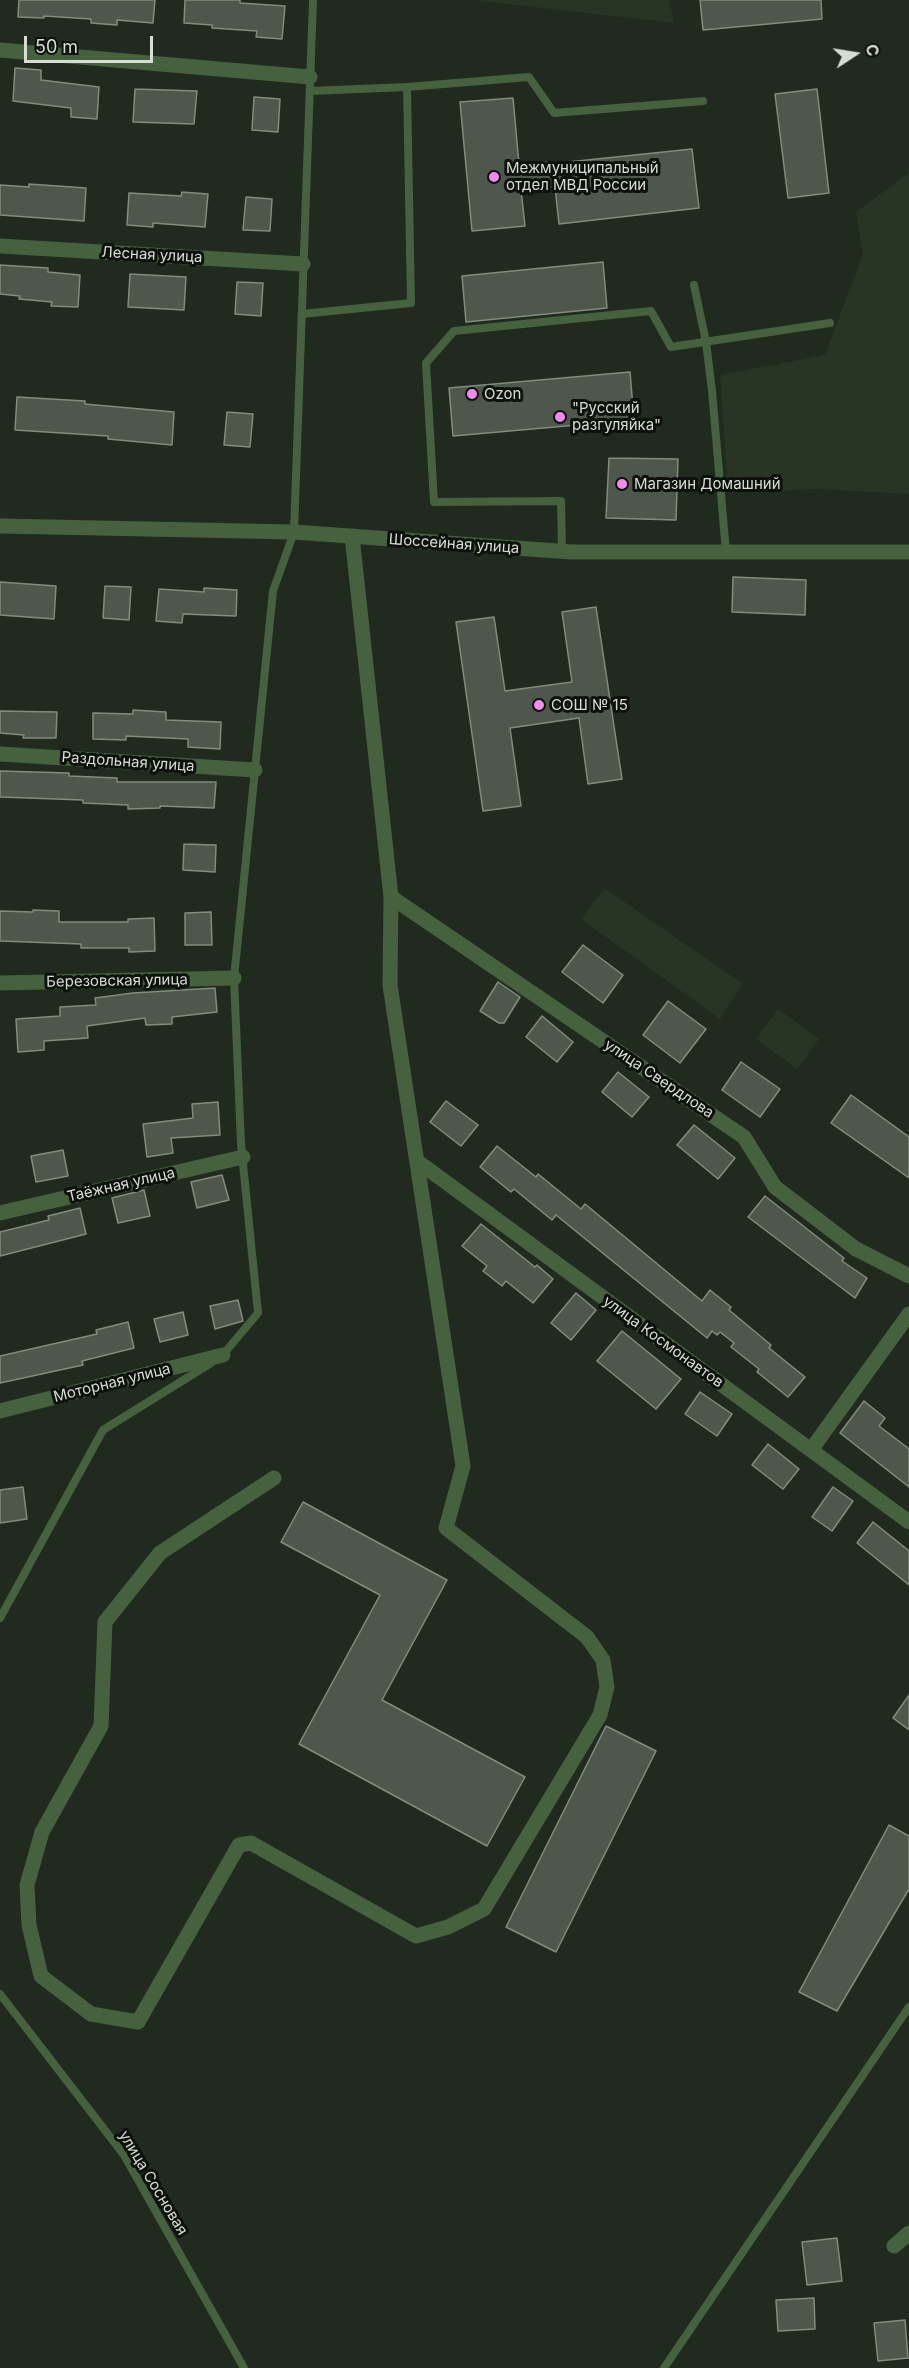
<!DOCTYPE html>
<meta charset="utf-8">
<style>
body{margin:0}
#map{position:relative;width:909px;height:2368px;overflow:hidden;background:#212a1f;font-family:Inter,sans-serif}
canvas{display:block}
.north{position:absolute;left:825px;top:24px;width:60px;height:60px;-webkit-text-stroke:4px #0d110c;paint-order:stroke;rotate:78deg;font-size:16px;font-weight:700;line-height:24px;text-align:center;color:#d7ddd5}
.north::after{content:'';display:block;margin:auto;width:21px;height:27px;background:#d7ddd5;clip-path:polygon(50% 0,100% 100%,50% 72%,0 100%)}
.scale{position:absolute;left:24px;top:36px;width:129px;height:27px;box-sizing:border-box;border:3px solid #d7ddd5;border-top:0;padding-left:8px;font-size:18px;line-height:21px;white-space:nowrap;color:#d7ddd5;-webkit-text-stroke:4px #0d110c;paint-order:stroke}
</style>
<div id="map">
<canvas width="909" height="2368"></canvas>
<div class="north">С</div>
<div class="scale">50 m</div>
</div>
<script>
const ctx = document.querySelector('canvas').getContext('2d');
ctx.lineJoin = 'round';
function paint(path, color) { ctx.fillStyle = color; ctx.fill(path, 'evenodd'); }
const shape = rows => new Path2D(rows.map(r => 'M' + r).join(''));
function strokePath(path, color, width, dash) { ctx.strokeStyle = color; ctx.lineWidth = width; ctx.lineCap = dash ? 'butt' : 'round'; ctx.setLineDash(dash || []); ctx.stroke(path); }
function write(font, color, halo, rows, align = 'center') {
  ctx.font = font + ' Inter,sans-serif'; ctx.lineWidth = 6; ctx.setLineDash([]); ctx.textBaseline = 'middle'; ctx.strokeStyle = halo; ctx.fillStyle = color; for (const [text, x, y, turn = 0] of rows) {
    ctx.save(); ctx.translate(x, y); ctx.rotate((+turn || 0) * Math.PI / 180); ctx.textAlign = isNaN(turn) ? turn : align; if (halo) ctx.strokeText(text, 0, 0); ctx.fillText(text, 0, 0); ctx.restore();
  }
}
const built = shape([
 [472,0,669,0,674,23],
 [907,174,909,174,909,494,819,489,728,493,720,375,825,355,863,254,856,212],
 [604,888,743,984,720,1019,581,919],
 [778,1009,819,1039,797,1069,756,1039]
]);
const building = shape([
 [19,0,155,0,153,23,117,20,117,25,91,23,91,19,44,16,44,18,18,17,19,0],
 [185,0,240,0,240,3,285,6,282,39,256,37,257,31,212,28,212,25,184,23,185,0],
 [700,0,821,0,822,19,703,30,700,0],
 [15,68,41,70,41,80,99,87,97,119,71,117,71,108,13,101,15,68],
 [135,89,197,91,194,124,133,122,135,89],
 [817,89,829,193,788,198,775,94,817,89],
 [254,97,280,99,278,132,252,130,254,97],
 [513,98,519,164,549,162,549,164,692,149,699,208,559,224,555,187,521,190,525,226,472,231,460,102,513,98],
 [29,184,86,188,84,221,0,215,0,185,29,187,29,184],
 [182,192,208,194,205,227,153,223,153,227,127,225,129,193,181,196,182,192],
 [246,197,272,199,270,231,243,230,246,197],
 [603,262,607,308,466,322,462,276,603,262],
 [0,265,48,268,48,272,80,275,78,307,51,306,52,302,19,299,20,296,0,294,0,265],
 [130,274,186,277,184,310,128,307,130,274],
 [237,282,263,283,261,316,235,314,237,282],
 [630,372,634,420,453,436,449,388,630,372],
 [17,397,85,401,85,404,174,412,172,445,108,439,108,436,15,430,17,397],
 [227,412,253,414,250,447,224,445,227,412],
 [609,458,678,459,676,520,606,518,609,458],
 [733,577,806,580,805,615,732,612,733,577],
 [0,582,56,586,54,619,0,615,0,582],
 [105,586,131,587,129,620,103,618,105,586],
 [204,588,237,590,236,616,183,614,182,623,156,621,159,589,204,592,204,588],
 [596,607,622,779,588,784,579,718,510,728,521,806,483,811,456,622,494,617,505,691,572,682,562,612,596,607],
 [133,710,166,712,166,720,221,722,220,749,188,747,188,739,126,736,126,740,93,739,93,713,133,714,133,710],
 [0,711,57,712,56,738,23,738,24,735,0,733,0,711],
 [0,771,69,773,69,776,117,778,117,782,216,782,214,808,160,806,160,808,128,809,128,805,83,803,83,800,0,797,0,771],
 [184,844,216,845,215,872,183,870,184,844],
 [33,910,59,911,59,922,128,922,128,919,154,918,155,951,129,952,129,948,81,948,81,944,0,941,0,911,33,912,33,910],
 [211,912,212,945,185,945,185,913,211,912],
 [583,945,623,975,603,1003,562,972,583,945],
 [498,982,520,997,504,1023,499,1023,480,1011,498,982],
 [215,988,217,1012,172,1017,172,1024,146,1025,145,1018,87,1026,88,1038,44,1041,44,1050,18,1052,16,1019,60,1016,60,1007,96,1005,95,998,133,993,215,988],
 [668,1001,706,1029,680,1063,643,1035,668,1001],
 [542,1016,573,1042,557,1062,526,1037,542,1016],
 [741,1062,780,1089,760,1117,722,1090,741,1062],
 [618,1072,649,1097,632,1117,602,1092,618,1072],
 [851,1095,909,1137,909,1178,831,1123,851,1095],
 [446,1101,478,1125,461,1146,430,1122,446,1101],
 [218,1102,220,1135,171,1138,173,1153,147,1157,143,1124,193,1118,192,1104,218,1102],
 [694,1125,735,1158,718,1179,677,1145,694,1125],
 [497,1146,536,1177,538,1174,581,1209,585,1204,702,1301,710,1290,731,1307,729,1310,771,1345,769,1348,805,1377,788,1397,757,1372,759,1369,731,1347,734,1343,720,1332,717,1335,712,1331,707,1338,556,1215,552,1220,514,1189,511,1192,480,1167,497,1146],
 [63,1150,68,1176,36,1182,31,1156,63,1150],
 [222,1175,229,1200,197,1208,191,1182,222,1175],
 [144,1190,150,1216,118,1223,112,1198,144,1190],
 [765,1196,844,1258,842,1261,867,1278,855,1298,748,1217,765,1196],
 [80,1208,86,1234,0,1256,0,1232,49,1220,48,1216,80,1208],
 [481,1224,535,1267,537,1265,553,1279,533,1303,506,1281,502,1286,483,1271,487,1266,462,1246,481,1224],
 [576,1293,596,1310,571,1340,551,1323,576,1293],
 [238,1300,243,1321,215,1329,210,1306,238,1300],
 [183,1312,188,1335,160,1342,154,1319,183,1312],
 [128,1322,134,1348,82,1361,83,1365,0,1383,0,1356,97,1334,96,1330,128,1322],
 [622,1331,681,1379,656,1409,597,1361,622,1331],
 [700,1392,732,1414,717,1436,685,1414,700,1392],
 [864,1401,885,1418,879,1426,909,1449,909,1487,840,1433,864,1401],
 [768,1444,799,1469,783,1489,752,1465,768,1444],
 [23,1487,27,1519,0,1523,0,1490,23,1487],
 [833,1487,853,1501,832,1531,812,1517,833,1487],
 [303,1502,447,1580,382,1700,525,1777,487,1846,299,1744,380,1595,281,1542,303,1502],
 [873,1522,909,1551,909,1585,857,1543,873,1522],
 [909,1695,909,1730,893,1718,909,1695],
 [606,1726,656,1751,556,1952,506,1927,606,1726],
 [889,1825,909,1836,909,1889,837,2011,799,1992,889,1825],
 [837,2238,842,2281,807,2285,802,2242,837,2238],
 [814,2298,815,2329,778,2331,776,2300,814,2298],
 [905,2320,908,2358,878,2361,874,2323,905,2320]
]);
const service = shape([
 [407,87,529,77,554,113,703,101],
 [694,285,706,342,712,391,726,552],
 [302,314,411,303,407,87,310,91],
 [562,552,561,501,434,502,426,363,454,331,651,311,671,347,830,323],
 [221,1357,258,1313,241,1144,234,978,273,591,294,532,313,0],
 [0,1618,103,1430,211,1363],
 [0,1994,124,2155,244,2368],
 [664,2368,909,2007]
]);
const minor = shape([
 [0,50,310,77],
 [0,246,303,264],
 [0,754,255,770],
 [391,897,744,1137,775,1187,856,1249,909,1276],
 [0,983,234,978],
 [417,1161,909,1522],
 [0,1213,243,1157],
 [0,1411,223,1355],
 [811,1450,909,1314],
 [274,1478,160,1553,105,1622,101,1726,42,1832,27,1885,29,1925,41,1976,91,2014,138,2022,239,1845,251,1843,416,1936,448,1927,484,1909,600,1715,607,1687,603,1660,587,1637,446,1528,463,1466,390,985,391,897,352,536],
 [894,2246,909,2233]
]);
const tertiary = shape([
 [0,526,294,532,571,552,909,552]
]);
const markers = [
 [494,177,6,"#f489f1"],
 [472,394,6,"#f489f1"],
 [560,417,6,"#f489f1"],
 [622,484,6,"#f489f1"],
 [539,705,6,"#f489f1"]
];
const poiNames = [
 ["Межмуниципальный",506,168],
 ["отдел МВД России",506,185],
 ["Ozon",484,394],
 ["\"Русский",572,408],
 ["разгуляйка\"",572,425],
 ["Магазин Домашний",634,484],
 ["СОШ № 15",551,705]
];
const streetNames = [
 ["Лесная улица",152,255,3],
 ["Шоссейная улица",454,544,4],
 ["Раздольная улица",128,762,4],
 ["Березовская улица",117,981,-1],
 ["улица Свердлова",659,1079,34],
 ["Таёжная улица",121,1185,-13],
 ["улица Космонавтов",663,1342,36],
 ["Моторная улица",112,1383,-14],
 ["улица Сосновая",153,2183,59]
];
paint(built, '#283424');
paint(building, '#4e574b');
strokePath(building, '#818c7e', 1.5);
strokePath(service, '#45613d', 8);
strokePath(minor, '#45613d', 15);
strokePath(tertiary, '#45613d', 15);
for (const [x, y, r, color] of markers) { const dot = new Path2D(); dot.arc(x, y, r, 0, 2 * Math.PI); ctx.fillStyle = color; ctx.fill(dot); strokePath(dot, '#0d110c', 2); }
write('15px', '#d7ddd5', '#0d110c', poiNames, 'left');
write('15px', '#d7ddd5', '#0d110c', streetNames);
</script>
